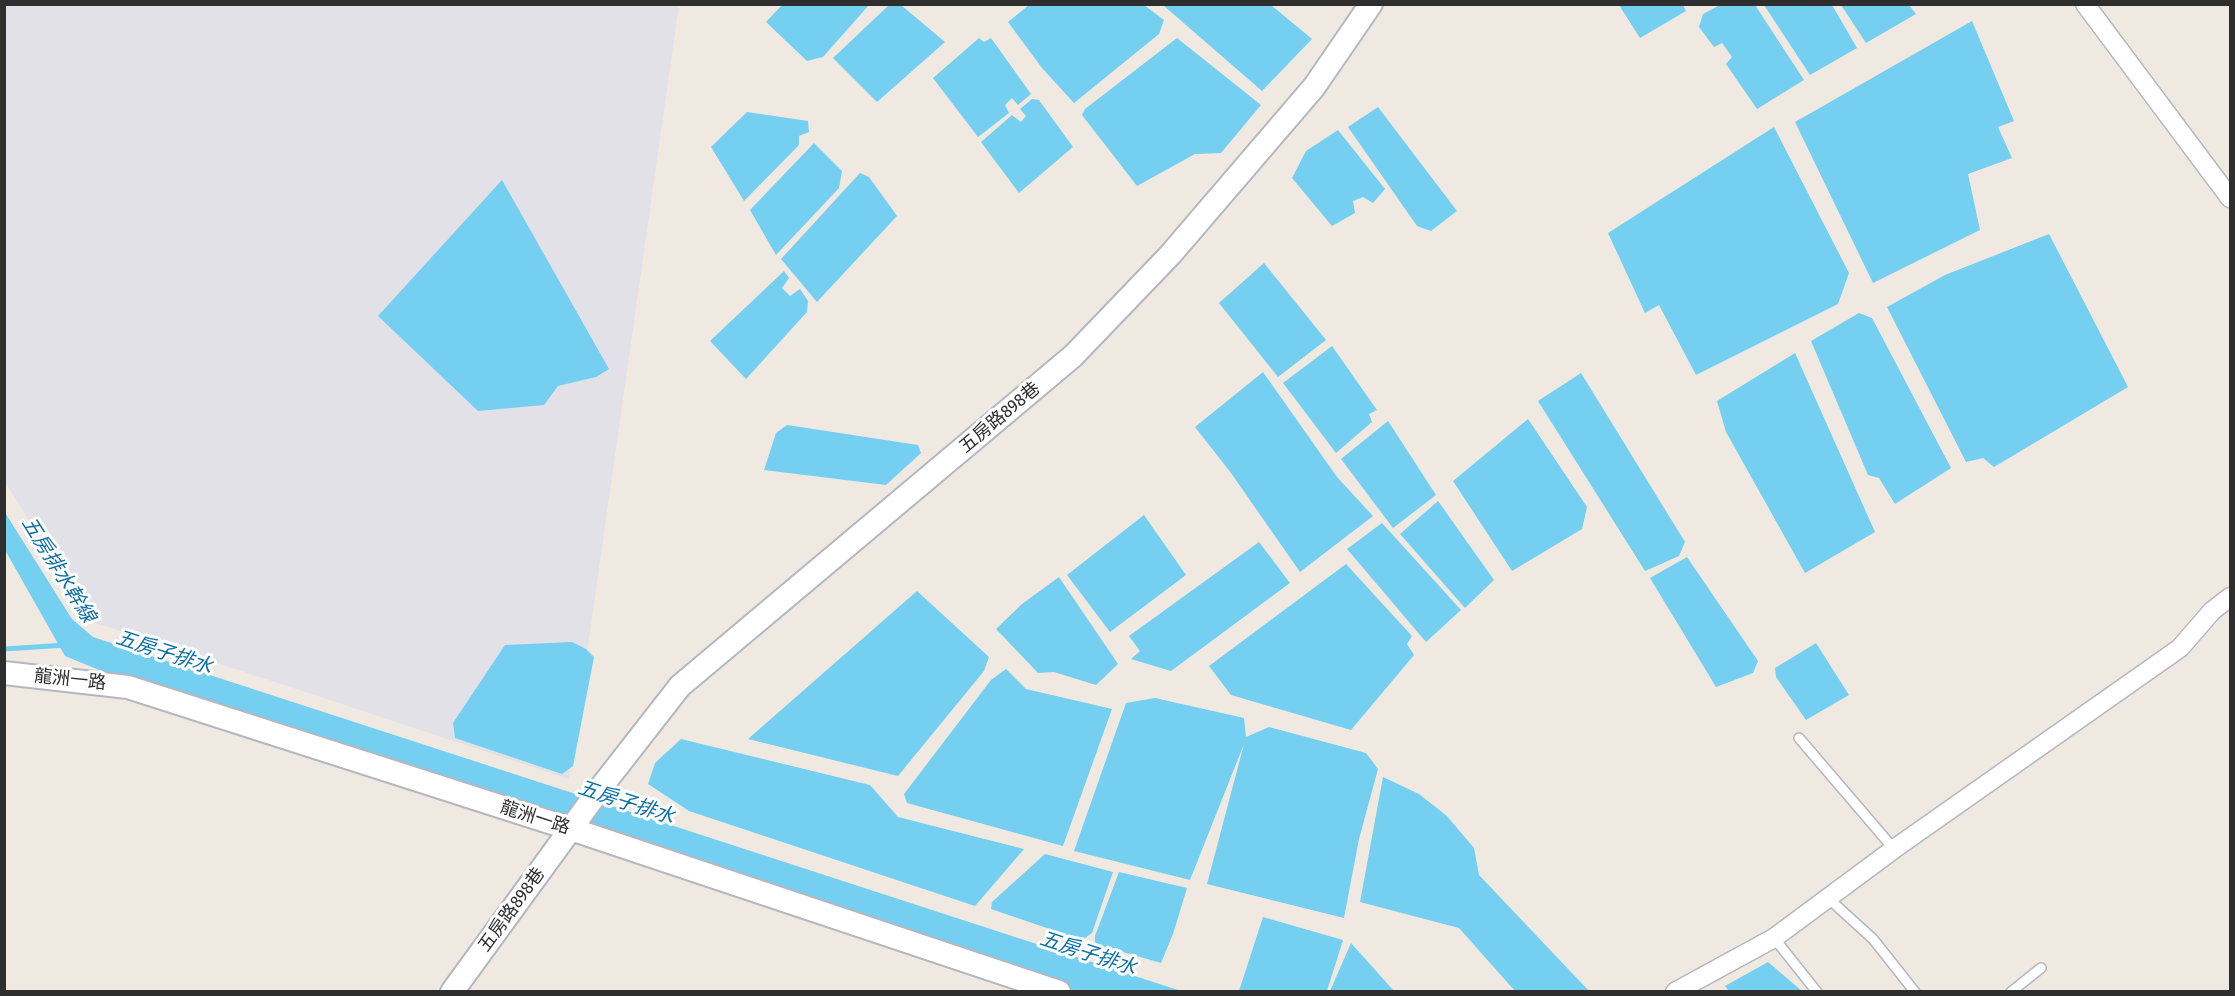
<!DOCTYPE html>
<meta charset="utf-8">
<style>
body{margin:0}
#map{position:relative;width:2235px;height:996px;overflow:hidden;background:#efe9e1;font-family:"Fira Sans Condensed",sans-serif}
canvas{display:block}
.frame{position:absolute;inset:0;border:6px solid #2e2e2e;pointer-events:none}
</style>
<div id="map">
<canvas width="2235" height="996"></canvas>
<div class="frame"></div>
</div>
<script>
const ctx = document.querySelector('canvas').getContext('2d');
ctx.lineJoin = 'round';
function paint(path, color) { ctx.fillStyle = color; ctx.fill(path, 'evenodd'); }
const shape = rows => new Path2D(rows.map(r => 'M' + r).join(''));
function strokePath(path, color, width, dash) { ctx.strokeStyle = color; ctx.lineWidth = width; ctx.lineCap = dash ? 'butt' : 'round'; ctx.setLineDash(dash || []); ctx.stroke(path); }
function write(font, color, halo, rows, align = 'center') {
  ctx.font = font + ' "Fira Sans Condensed","Noto Sans TC",sans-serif'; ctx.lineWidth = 6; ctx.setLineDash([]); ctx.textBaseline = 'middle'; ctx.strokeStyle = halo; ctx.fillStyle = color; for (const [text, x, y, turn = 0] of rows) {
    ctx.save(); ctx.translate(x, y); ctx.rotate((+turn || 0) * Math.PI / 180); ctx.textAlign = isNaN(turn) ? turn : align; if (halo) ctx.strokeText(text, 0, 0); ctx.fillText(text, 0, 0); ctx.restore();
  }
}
const industrial = shape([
 [5,5,679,5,569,779,93,622,5,482]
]);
const water = shape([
 [1822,4,1832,5,1857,48,1810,75,1764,5],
 [782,5,782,4,869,5,823,57,807,61,766,22],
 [889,5,901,5,945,42,877,102,833,58],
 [1029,5,1144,5,1164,20,1159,34,1074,103,1042,68,1008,22],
 [1163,5,1271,5,1312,39,1262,91],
 [1619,5,1683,5,1686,11,1640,38],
 [1720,5,1755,5,1804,80,1757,109,1726,64,1732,57,1722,43,1714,47,1699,27,1703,14],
 [1841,5,1909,5,1916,14,1866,43],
 [1972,21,2014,121,1998,127,2012,158,1968,174,1980,230,1873,283,1795,122],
 [979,38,984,42,991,38,1031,94,1018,105,1012,98,1005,105,1009,113,978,137,933,78],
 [1177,38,1261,105,1221,153,1195,154,1137,186,1082,115,1085,109],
 [1032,99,1039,100,1073,147,1019,193,981,142,1012,115,1021,122,1026,116,1020,109],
 [1378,107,1457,211,1431,231,1417,226,1348,127],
 [747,112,808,121,809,132,799,136,799,145,744,201,711,147],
 [1774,127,1849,273,1838,304,1696,375,1659,305,1645,313,1608,233],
 [1338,130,1385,189,1373,203,1363,197,1353,201,1355,213,1332,226,1292,178,1306,151],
 [814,143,842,171,839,188,776,255,750,210],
 [860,173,869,177,897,216,817,302,781,259],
 [502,180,609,369,596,377,558,386,544,405,478,411,378,316],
 [2049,234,2128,387,1994,467,1983,458,1966,462,1887,307,1945,275],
 [1264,263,1326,340,1278,377,1219,303],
 [784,271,789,278,782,288,790,296,800,289,808,301,807,312,746,379,710,341],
 [1859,313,1872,318,1951,468,1895,504,1879,478,1868,475,1811,341],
 [1332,346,1377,410,1369,414,1372,422,1336,453,1283,383],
 [1795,353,1875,532,1805,573,1726,432,1717,401],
 [1263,372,1337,477,1373,516,1300,572,1231,473,1195,427],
 [1581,373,1685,542,1679,556,1645,571,1538,401],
 [1528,419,1587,507,1582,529,1512,571,1453,481],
 [1388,421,1436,495,1393,528,1341,459],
 [787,425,918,445,921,453,886,485,764,470,776,433],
 [1438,501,1494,580,1465,608,1400,534],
 [4,511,72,619,93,637,1181,991,1076,991,131,683,65,656,5,550],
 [1144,515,1186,575,1110,632,1067,575],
 [1382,523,1461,610,1426,642,1347,549],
 [1259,542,1290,583,1171,671,1131,659,1140,651,1129,636],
 [1687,557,1758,661,1753,673,1716,687,1650,578],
 [1346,564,1412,636,1407,644,1414,655,1351,730,1231,695,1209,666],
 [1059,577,1118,664,1096,685,1054,672,1038,673,996,629,1022,604],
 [917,591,989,657,984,671,898,776,748,739],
 [572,642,586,649,594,657,573,766,562,774,455,738,453,723,505,645],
 [1816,643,1849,695,1806,720,1776,677,1775,668],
 [1006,669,1026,689,1112,709,1063,846,907,803,904,794,991,680],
 [1155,698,1244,718,1246,737,1269,727,1366,753,1378,769,1359,839,1344,918,1207,884,1244,744,1190,880,1074,851,1126,703],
 [681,739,870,785,898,817,1024,849,975,906,689,811,648,784,655,763],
 [1383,777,1419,794,1447,816,1474,848,1479,875,1589,991,1515,991,1459,928,1360,902],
 [1045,854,1113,872,1092,933,1082,940,991,909,992,902],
 [1119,872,1187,888,1173,934,1161,963,1095,944,1095,936],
 [1263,917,1343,940,1327,991,1239,991],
 [1351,943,1394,991,1330,991],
 [1768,962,1802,991,1729,991,1725,986]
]);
const stream = shape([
 [4,649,66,645]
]);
const service = shape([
 [1799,738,1894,849],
 [1829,899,1873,939,1915,992],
 [1774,938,1817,992],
 [2011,992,2041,968]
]);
const minor = shape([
 [2085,4,2230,198],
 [1675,992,1774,938,1894,849,2180,648,2212,611,2230,597]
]);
const tertiary = shape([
 [4,673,128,687,571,829,1059,992],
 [452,992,602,786,680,686,1073,356,1170,255,1314,87,1371,4]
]);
const streetNames = [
 ["五房路898巷",1000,418,-40],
 ["龍洲一路",70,680,6],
 ["龍洲一路",535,818,18],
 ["五房路898巷",512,910,-54]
];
const waterNames = [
 ["五房排水幹線",58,570,58],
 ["五房子排水",164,653,18],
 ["五房子排水",626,803,18],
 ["五房子排水",1088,954,18]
];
paint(industrial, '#e3e1e8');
paint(water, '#75cff0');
strokePath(stream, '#75cff0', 5);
strokePath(service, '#b4b7c1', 12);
strokePath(minor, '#b4b7c1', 21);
strokePath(tertiary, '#b4b7c1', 26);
strokePath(service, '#fff', 9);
strokePath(minor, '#fff', 18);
strokePath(tertiary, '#fff', 22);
write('18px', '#2e2e2e', '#fff', streetNames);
write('italic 20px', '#0d6fa3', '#fff', waterNames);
</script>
